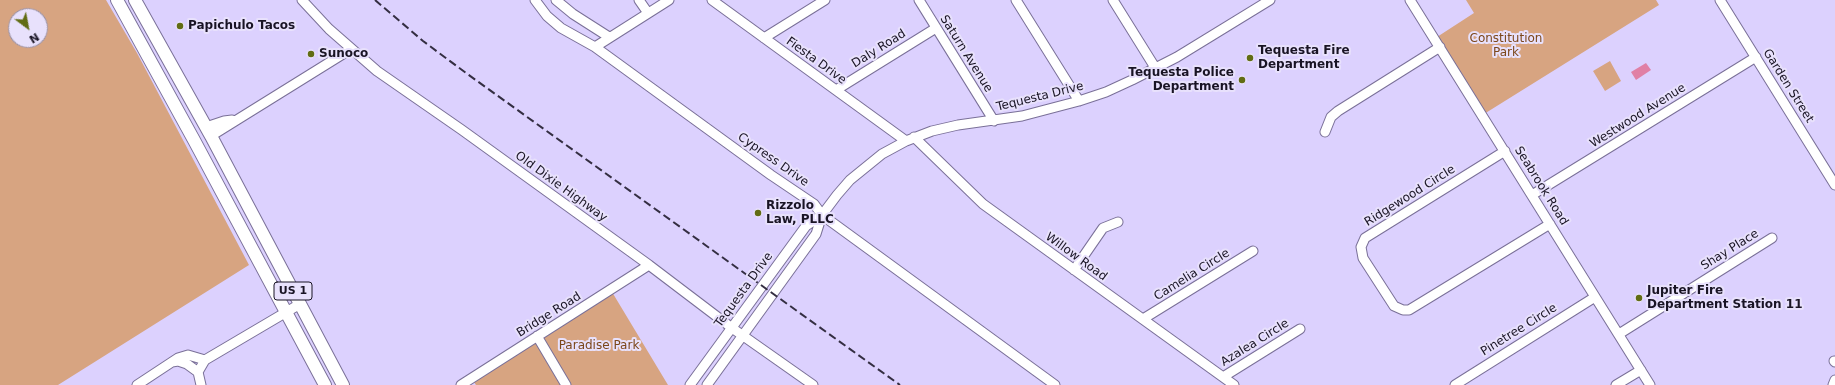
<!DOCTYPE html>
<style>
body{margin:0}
#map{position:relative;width:1835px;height:385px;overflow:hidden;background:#dcd1fe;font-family:"DejaVu Sans",sans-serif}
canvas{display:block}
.north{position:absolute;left:8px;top:8px;width:40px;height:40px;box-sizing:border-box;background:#e8e1fc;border:1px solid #958fa6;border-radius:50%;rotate:148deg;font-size:11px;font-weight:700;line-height:16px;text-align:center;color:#191424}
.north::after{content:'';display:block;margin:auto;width:14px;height:18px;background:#616c13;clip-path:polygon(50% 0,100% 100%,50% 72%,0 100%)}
</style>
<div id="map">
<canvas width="1835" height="385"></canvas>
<div class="north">N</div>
</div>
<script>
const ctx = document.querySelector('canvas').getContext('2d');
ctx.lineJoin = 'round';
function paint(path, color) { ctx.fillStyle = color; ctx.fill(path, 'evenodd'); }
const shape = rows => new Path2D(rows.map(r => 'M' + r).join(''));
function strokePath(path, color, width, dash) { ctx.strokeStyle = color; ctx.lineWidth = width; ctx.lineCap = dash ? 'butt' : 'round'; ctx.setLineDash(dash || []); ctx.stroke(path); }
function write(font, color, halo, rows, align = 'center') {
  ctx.font = font + ' "DejaVu Sans",sans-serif'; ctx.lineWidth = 4; ctx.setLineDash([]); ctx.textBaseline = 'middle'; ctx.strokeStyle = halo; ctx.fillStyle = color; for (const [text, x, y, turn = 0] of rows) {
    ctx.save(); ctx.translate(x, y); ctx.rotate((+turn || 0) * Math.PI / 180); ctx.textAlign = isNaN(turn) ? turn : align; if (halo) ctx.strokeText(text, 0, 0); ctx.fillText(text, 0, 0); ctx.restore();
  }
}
const green = shape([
 [0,0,106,0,137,53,249,265,58,385,0,385],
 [16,16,40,16,40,40,16,40],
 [1466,0,1656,0,1659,5,1484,114,1437,37,1474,13],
 [1610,61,1621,81,1605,91,1593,71],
 [612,292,668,385,476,385,473,381]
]);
const water = shape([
 [1646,63,1651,70,1636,80,1631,72]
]);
const minor = shape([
 [302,0,329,29,377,71,462,130,649,265,732,328,813,385],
 [535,0,547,16,561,28,595,47,771,175,814,204,822,215,1055,385],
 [556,0,573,14,609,37],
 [639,0,648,13],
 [712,0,906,141],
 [919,0,994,121],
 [1016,0,1079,101],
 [1113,0,1156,69],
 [1410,0,1650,385],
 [1720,0,1835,185],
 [764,38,825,0],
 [595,47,669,0],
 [836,90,936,28],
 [206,127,224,121,232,120],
 [1325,132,1331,117,1338,111,1440,47],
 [211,136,351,49],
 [914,137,983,204,1234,385],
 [1505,151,1365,238,1361,247,1363,258,1394,306,1403,310,1409,310,1550,224],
 [1532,195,1756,57],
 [1074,270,1103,228,1118,222],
 [1143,319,1253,251],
 [1619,334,1772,238],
 [537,336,566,385],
 [1834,361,1835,362],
 [172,362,178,361,187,364,198,372],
 [1223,377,1300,329],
 [137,385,178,358,188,355,205,360],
 [201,385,198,372,205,360,300,304],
 [461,385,649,265],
 [690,385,806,226,822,215],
 [707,385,816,234,822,215,837,195,850,180,882,154,906,141,932,131,958,125,1022,116,1079,101,1106,92,1132,80,1177,57,1270,0],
 [1455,385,1595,297],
 [1616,385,1641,370],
 [1833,385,1835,380]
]);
const major = shape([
 [117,0,195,142,325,385],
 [135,0,211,136,343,385]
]);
const rail = shape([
 [375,0,423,41,466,73,900,385]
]);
const markers = [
 [180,26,4,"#616c13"],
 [311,54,4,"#616c13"],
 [1250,58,4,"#616c13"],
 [1242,80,4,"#616c13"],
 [758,213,4,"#616c13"],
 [1639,298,4,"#616c13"]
];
const shields = [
 [293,291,38]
];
const shieldNames = [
 ["US 1",293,291]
];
const poiNames = [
 ["Papichulo Tacos",188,26],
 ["Tequesta Fire",1258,51],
 ["Department",1258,65],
 ["Sunoco",319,54],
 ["Tequesta Police",1234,73,"right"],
 ["Department",1234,87,"right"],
 ["Rizzolo",766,206],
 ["Law, PLLC",766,220],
 ["Jupiter Fire",1647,291],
 ["Department Station 11",1647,305]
];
const parkNames = [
 ["Constitution",1506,39],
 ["Park",1506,53],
 ["Paradise Park",599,346]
];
const streetNames = [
 ["Daly Road",879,49,-32],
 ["Saturn Avenue",966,54,58],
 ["Fiesta Drive",816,61,36],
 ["Garden Street",1788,86,58],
 ["Tequesta Drive",1040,97,-14],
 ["Westwood Avenue",1638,116,-32],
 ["Cypress Drive",773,160,35],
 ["Seabrook Road",1541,186,58],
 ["Old Dixie Highway",561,187,36],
 ["Ridgewood Circle",1410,196,-32],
 ["Shay Place",1730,250,-32],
 ["Willow Road",1076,257,36],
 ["Camelia Circle",1192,275,-32],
 ["Tequesta Drive",744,290,-54],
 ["Bridge Road",549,315,-32],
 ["Pinetree Circle",1519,330,-32],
 ["Azalea Circle",1255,343,-32]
];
paint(green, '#d7a481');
paint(water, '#e080a5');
strokePath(minor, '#7a7098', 11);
strokePath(major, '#7a7098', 14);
strokePath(minor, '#fff', 9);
strokePath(major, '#fff', 12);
strokePath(rail, '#342e42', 2, [8, 4]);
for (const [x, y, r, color] of markers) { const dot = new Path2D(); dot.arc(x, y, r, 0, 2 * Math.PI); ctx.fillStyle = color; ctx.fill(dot); strokePath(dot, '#e8e1fc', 1.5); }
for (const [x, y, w] of shields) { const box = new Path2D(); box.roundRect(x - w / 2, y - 9, w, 18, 3); ctx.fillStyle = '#e8e1fc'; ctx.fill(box); strokePath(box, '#191424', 1); }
write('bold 11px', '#191424', null, shieldNames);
write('bold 12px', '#191424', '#e8e1fc', poiNames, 'left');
write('12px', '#7c471b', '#e8e1fc', parkNames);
write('12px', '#191424', '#e8e1fc', streetNames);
</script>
